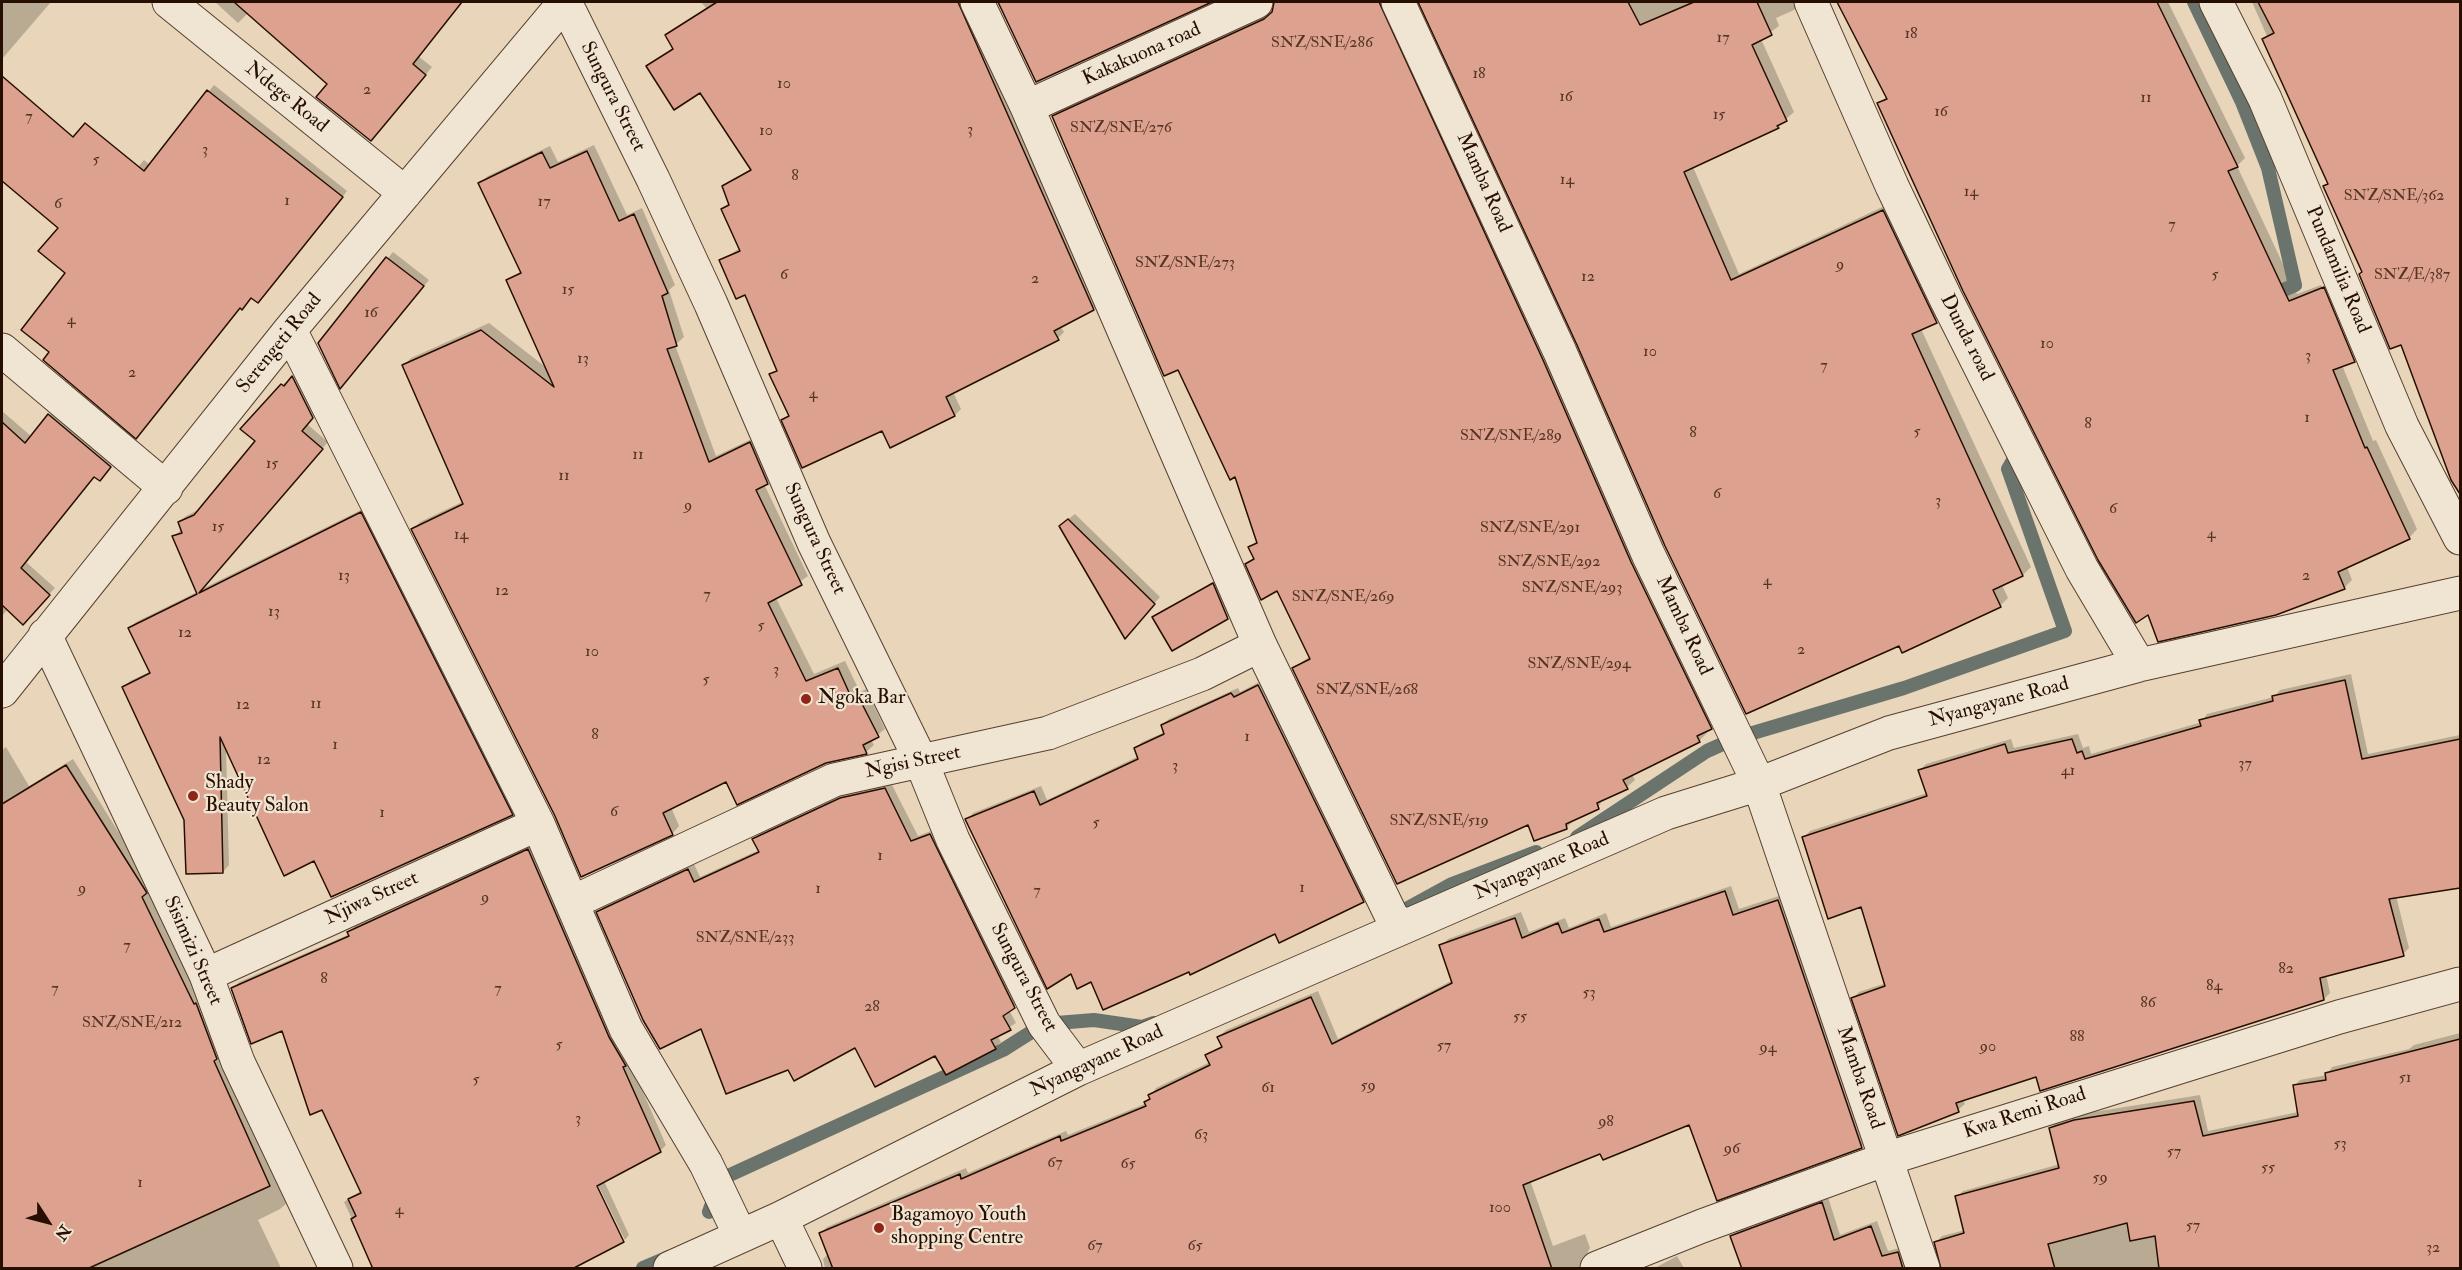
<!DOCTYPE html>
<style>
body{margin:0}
#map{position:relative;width:2462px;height:1270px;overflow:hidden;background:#e8d5ba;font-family:"IM FELL Double Pica",serif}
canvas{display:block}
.frame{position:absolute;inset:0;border:3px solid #260f01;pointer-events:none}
.north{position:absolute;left:18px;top:1192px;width:60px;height:60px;-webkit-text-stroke:4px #f0e4d2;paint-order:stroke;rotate:126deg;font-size:16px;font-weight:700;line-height:24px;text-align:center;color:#260f01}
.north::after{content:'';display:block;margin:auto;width:21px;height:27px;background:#260f01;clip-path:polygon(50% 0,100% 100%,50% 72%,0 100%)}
</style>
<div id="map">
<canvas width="2462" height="1270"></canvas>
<div class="frame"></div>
<div class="north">N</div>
</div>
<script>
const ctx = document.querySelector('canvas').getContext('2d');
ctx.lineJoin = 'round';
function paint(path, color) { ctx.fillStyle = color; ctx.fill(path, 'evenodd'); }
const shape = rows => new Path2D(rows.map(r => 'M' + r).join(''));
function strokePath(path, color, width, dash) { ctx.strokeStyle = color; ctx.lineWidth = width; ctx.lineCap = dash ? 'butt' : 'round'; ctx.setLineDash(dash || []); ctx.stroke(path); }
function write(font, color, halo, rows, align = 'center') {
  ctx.font = font + ' "IM FELL Double Pica",serif'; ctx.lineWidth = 4.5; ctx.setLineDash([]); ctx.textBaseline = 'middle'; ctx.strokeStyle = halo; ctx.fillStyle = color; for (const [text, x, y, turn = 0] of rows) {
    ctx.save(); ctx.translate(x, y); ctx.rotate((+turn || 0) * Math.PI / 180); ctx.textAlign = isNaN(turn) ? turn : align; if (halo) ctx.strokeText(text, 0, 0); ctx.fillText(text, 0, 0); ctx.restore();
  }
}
const shadow = shape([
 [2,2,51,2,2,59],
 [215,2,462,2,418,56,432,67,378,133,329,84,249,12,238,23],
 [701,2,965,2,1100,302,1094,309,1060,326,1064,332,1058,338,953,392,961,409,955,415,883,429,783,420,790,414,771,375,778,368,746,293,720,261,740,248,723,209,730,202,723,186,751,169,701,91,648,67,674,48,667,36,706,8],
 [997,2,1210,2,1037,80],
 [1342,2,1388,2,1719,720,1706,730,1707,733,1699,741,1632,774,1635,780,1627,787,1605,797,1598,807,1574,820,1566,828,1529,823,1294,668,1310,656,1278,589,1247,564,1255,557,1250,547,1258,540,1236,475,1178,368,1053,117,1061,109,1275,10,1283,28],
 [1420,2,1802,2,1794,10,1776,18,1779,26,1761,39,1794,112,1778,126,1693,167,1739,274,1891,203,1944,313,1936,321,1921,329,2031,567,2023,575,2002,585,2008,598,2000,606,1900,644,1579,344],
 [1839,2,2168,2,2245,158,2237,166,2297,294,2321,285,2352,359,2355,359,2324,284,2332,280,2362,353,2354,361,2342,365,2373,441,2376,440,2417,529,2410,537,2347,567,2352,580,2344,588,2148,613,1879,104,1887,96],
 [2252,2,2460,2,2460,481,2455,484,2402,343,2363,271,2325,186,2329,183,2263,39,2267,36],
 [214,85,347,191,264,295,252,297,240,307,51,352,67,272,98,215,144,160,150,165],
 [2,145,21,160,2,184],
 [594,145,627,215,642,208,675,285,669,290,684,337,675,345,716,456,758,436,775,475,764,484,808,576,776,598,814,674,845,661,860,692,866,689,885,729,871,740,874,745,866,752,727,780,671,807,679,826,672,834,556,815,413,530,420,522,464,501,403,366,411,358,489,323,548,369,508,281,521,271,480,183,488,176,550,146,558,162],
 [393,252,429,280,346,381,319,343],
 [299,371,319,411,307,424,328,442,200,590,367,507,518,807,512,814,315,859,226,747,229,865,223,872,186,819,124,687,130,681,151,671,130,628,136,622,197,592,173,537,182,529,179,522,186,516,200,509,257,441,282,385],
 [55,409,116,460,106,473,95,475,26,562,55,588,23,622,8,609,2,616,2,411,32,437],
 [1075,514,1160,597,1130,631,1067,520],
 [1219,578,1233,612,1227,618,1154,618],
 [2351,674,2368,754,2460,735,2460,886,2396,896,2409,948,2403,954,2326,974,2330,993,2324,999,2037,1075,1963,1099,1965,1104,1958,1110,1899,1134,1853,998,1859,992,1886,983,1862,906,1804,837,1810,831,1927,793,1920,770,1926,764,2011,739,2014,748,2078,734,2083,748,2089,746,2091,754,2202,722,2207,714,2274,697,2280,690],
 [1265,679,1369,894,1363,900,1276,932,1190,970,1091,980,1072,972,967,820,973,813,1041,786,1047,800,1139,756,1135,748,1142,742,1165,732,1162,725,1169,719,1238,688,1240,692],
 [6,747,29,786,73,759,152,886,148,890,201,999,220,1054,287,1203,280,1209,258,1220,281,1268,2,1268,2,903,85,984,2,839,2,750],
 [891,783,918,836,936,829,1020,1001,1009,1010,1016,1023,997,1035,1001,1042,995,1048,936,1054,856,1046,789,1068,702,1027,598,912,604,906,694,864,700,877,759,850,754,839,760,833,847,792],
 [535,844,666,1145,660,1151,604,1181,629,1235,625,1240,595,1179,375,1268,344,1202,362,1190,283,1029,233,989,239,982,350,934,355,926],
 [1731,886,1739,909,1785,894,1868,1140,1862,1146,1718,1199,1690,1123,1601,1152,1530,1180,1553,1246,1585,1234,1590,1248,1585,1257,1586,1268,825,1268,823,1259,829,1253,821,1233,827,1227,966,1168,968,1173,1066,1131,1068,1135,1147,1103,1156,1088,1210,1062,1207,1056,1223,1045,1219,1037,1226,1030,1318,991,1338,1039,1453,980,1441,946,1448,939,1521,912,1529,932,1565,918,1569,928,1606,913,1611,927],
 [2460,1033,2460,1268,1942,1268,1936,1242,1942,1236,1965,1230,1957,1197,1963,1191,2060,1164,2051,1128,2057,1122,2081,1114,2200,1095,2208,1131,2298,1112,2294,1086,2300,1080,2327,1075,2332,1067,2409,1049,2414,1045],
 [1828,1197,1840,1235,1877,1221,1888,1251,1904,1247,1913,1268,1744,1268,1732,1236,1738,1230],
 [1677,1256,1684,1268,1655,1268]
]);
const stream = shape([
 [2194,2,2242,102,2268,168,2295,285,2267,297],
 [1577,837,1707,751,1736,738,1904,688,2065,631,2008,469,2019,450],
 [1401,912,1452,884,1536,852],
 [709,1212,721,1179,1003,1050,1044,1024,1094,1020,1142,1027,1154,1023],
 [643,1268,669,1257]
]);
const building = shape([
 [234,2,462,2,413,64,426,75,371,141,316,97,327,84,234,2],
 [717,2,958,2,1094,310,1054,331,1059,340,946,397,955,416,890,448,882,431,802,468,781,420,789,416,769,374,777,371,745,295,736,299,719,260,740,251,721,209,729,205,722,186,751,170,700,93,674,110,646,66,673,49,665,35,717,2],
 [998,2,1212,2,1036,82,998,2],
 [1274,2,1379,2,1543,360,1631,562,1712,729,1697,736,1700,742,1623,780,1628,789,1597,803,1599,809,1566,824,1567,829,1534,841,1528,825,1397,884,1292,668,1310,659,1277,591,1261,600,1245,564,1254,559,1248,547,1257,543,1235,477,1230,480,1178,370,1164,376,1052,116,1264,19,1272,12,1274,2],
 [1418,2,1628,2,1640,25,1694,2,1757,2,1772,35,1752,45,1787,121,1777,126,1779,128,1684,172,1731,280,1883,210,1937,323,1912,334,2023,576,1993,590,2001,607,1902,653,1899,646,1746,714,1665,546,1577,345,1418,2],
 [1837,2,2157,2,2238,167,2228,171,2289,301,2324,287,2355,362,2333,370,2365,448,2367,447,2410,539,2338,572,2345,589,2276,615,2158,642,2148,615,2136,623,2098,560,1963,291,1877,103,1887,99,1837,2],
 [2258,2,2460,2,2460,494,2451,480,2401,345,2390,349,2359,274,2362,272,2323,186,2328,184,2262,39,2274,33,2258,2],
 [2,76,73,137,85,123,144,171,207,90,343,197,258,303,251,298,242,310,240,308,136,439,43,360,49,352,21,330,65,273,38,251,58,228,2,181,2,76],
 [587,151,619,221,634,214,668,293,662,296,677,346,667,349,709,462,750,442,768,484,756,490,802,585,768,603,806,681,838,668,852,699,858,696,879,737,863,745,867,754,826,763,737,805,726,782,663,813,673,835,581,877,555,816,411,529,463,504,402,365,481,330,554,387,506,280,521,273,478,183,542,152,550,168,587,151],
 [386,257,424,286,340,389,318,343,386,257],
 [292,376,313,418,302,431,323,449,199,593,361,512,513,815,331,897,314,861,284,876,220,737,223,873,186,874,184,820,122,687,150,673,128,628,197,594,172,536,182,533,178,522,194,515,255,441,240,429,281,384,284,386,292,376],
 [48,414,111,467,100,481,94,477,21,568,50,595,23,625,2,605,2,422,25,443,48,414],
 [1068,519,1155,604,1125,639,1059,526,1068,519],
 [1213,583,1228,619,1172,651,1152,617,1213,583],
 [2345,680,2362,759,2460,739,2460,888,2389,899,2404,956,2320,978,2324,1000,2040,1091,2036,1077,1956,1103,1959,1112,1898,1136,1851,998,1885,986,1861,907,1828,919,1802,837,1927,796,1918,770,2005,744,2008,753,2072,739,2077,753,2082,751,2085,759,2201,726,2199,720,2273,701,2272,696,2345,680],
 [1258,685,1364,902,1279,943,1275,934,1190,975,1189,972,1103,1010,1091,982,1077,989,1071,974,1047,989,965,819,1034,791,1040,805,1138,759,1134,748,1164,734,1161,725,1231,693,1234,697,1258,685],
 [66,765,147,893,142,897,194,1004,196,1003,217,1059,214,1061,270,1186,87,1269,2,1269,2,804,66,765],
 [885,788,911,841,930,834,1015,1008,1003,1016,1011,1030,991,1040,996,1049,946,1075,935,1056,875,1087,855,1048,794,1081,788,1070,726,1094,701,1029,660,1049,643,1020,596,912,688,869,694,882,759,852,752,839,840,798,885,788],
 [528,849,609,1037,626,1066,623,1067,661,1152,597,1186,624,1242,572,1269,373,1269,351,1219,356,1216,348,1199,361,1193,322,1110,310,1115,282,1031,251,1044,231,988,349,936,347,932,528,849],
 [1725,891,1733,915,1778,900,1862,1148,1717,1201,1689,1125,1603,1160,1600,1154,1523,1185,1552,1269,833,1269,819,1233,960,1174,961,1179,1060,1136,1061,1141,1146,1106,1144,1102,1150,1099,1148,1095,1210,1065,1205,1055,1222,1047,1217,1037,1311,997,1332,1044,1452,983,1439,945,1515,918,1522,938,1558,923,1562,933,1599,919,1604,932,1725,891],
 [2460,1039,2460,1269,2159,1269,2155,1236,2130,1241,2127,1223,2048,1244,2055,1269,1941,1269,1934,1242,1964,1233,1955,1196,2059,1168,2049,1128,2074,1120,2194,1101,2203,1136,2298,1116,2293,1085,2326,1080,2325,1073,2460,1039],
 [1822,1202,1834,1240,1871,1226,1882,1256,1898,1252,1903,1269,1742,1269,1730,1236,1822,1202]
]);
const minor = shape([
 [169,2,405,193],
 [565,2,653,179,711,304,814,543,921,761,953,840,1044,1024,1078,1069],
 [977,2,1027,107,1260,645,1392,917,1403,926],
 [1398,2,1560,352,1648,554,1759,784,1923,1268],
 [1811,2,1892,186,1946,299,2082,569,2139,665],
 [2216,2,2265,99,2402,426,2460,538],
 [1027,107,1256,2],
 [290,330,538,824,626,1029,706,1164,740,1235],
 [2,350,166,488],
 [45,635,206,975,238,1062,336,1268],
 [2,691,290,330,565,2],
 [573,902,834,780,1048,733,1202,674,1260,645],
 [206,975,538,824],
 [781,1218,805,1268],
 [670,1268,781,1218,1078,1069,1666,813,1759,784,1889,733,2139,665,2460,593],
 [1597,1268,1702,1226,1886,1159,2339,1017,2460,984]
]);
const markers = [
 [806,699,6,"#8f2418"],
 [193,796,6,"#8f2418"],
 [879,1228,6,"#8f2418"]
];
const numberNames = [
 ["18",1911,35],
 ["17",1723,39],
 ["SNZ/SNE/286",1322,44],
 ["18",1479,75],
 ["10",784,85],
 ["2",367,91],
 ["16",1566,98],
 ["11",2146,99],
 ["16",1941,113],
 ["15",1719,116],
 ["7",29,118],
 ["SNZ/SNE/276",1121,129],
 ["3",970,131],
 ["10",766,132],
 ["3",205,151],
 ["5",96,161],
 ["8",795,177],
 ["14",1567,181],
 ["14",1971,193],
 ["SNZ/SNE/362",2394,197],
 ["1",287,202],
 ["17",544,203],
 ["6",58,205],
 ["7",2172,226],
 ["SNZ/SNE/273",1185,264],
 ["9",1840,266],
 ["6",784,276],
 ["5",2215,276],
 ["SNZ/E/387",2412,276],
 ["12",1588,278],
 ["2",1035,280],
 ["15",568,291],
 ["16",371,314],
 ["4",71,321],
 ["10",2047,345],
 ["10",1650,353],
 ["3",2308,357],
 ["13",583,360],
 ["7",1824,367],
 ["2",132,374],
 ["4",813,395],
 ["1",2307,419],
 ["8",2088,425],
 ["5",1917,433],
 ["8",1693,434],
 ["SNZ/SNE/289",1511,437],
 ["11",638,456],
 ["15",272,465],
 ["11",564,477],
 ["6",1717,495],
 ["3",1938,502],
 ["9",688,507],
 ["6",2113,510],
 ["15",218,528],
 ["SNZ/SNE/291",1530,529],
 ["4",2211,535],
 ["14",461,536],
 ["SNZ/SNE/292",1549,563],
 ["13",344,577],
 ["2",2306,577],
 ["4",1767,582],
 ["SNZ/SNE/293",1572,589],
 ["12",502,592],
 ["7",707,596],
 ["SNZ/SNE/269",1343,598],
 ["13",274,613],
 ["5",761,627],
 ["12",185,634],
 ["2",1801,651],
 ["10",592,653],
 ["SNZ/SNE/294",1579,665],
 ["3",776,671],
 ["5",706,681],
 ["SNZ/SNE/268",1367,691],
 ["11",316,705],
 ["12",243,706],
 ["8",595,736],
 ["1",1247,738],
 ["1",335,746],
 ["12",264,761],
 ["37",2245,765],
 ["3",1175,767],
 ["41",2068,772],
 ["6",614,813],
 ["1",382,814],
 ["SNZ/SNE/519",1439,822],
 ["5",1096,824],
 ["1",880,857],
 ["1",1302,889],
 ["9",82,890],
 ["1",818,890],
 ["7",1037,892],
 ["9",485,899],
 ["SNZ/SNE/233",745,939],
 ["7",127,947],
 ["82",2286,970],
 ["8",324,980],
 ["84",2214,987],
 ["7",55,990],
 ["7",498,990],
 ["53",1589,994],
 ["86",2148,1004],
 ["28",872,1008],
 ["55",1520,1018],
 ["SNZ/SNE/212",132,1024],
 ["88",2077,1038],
 ["5",559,1046],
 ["57",1444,1047],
 ["90",1988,1048],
 ["94",1768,1049],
 ["51",2405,1079],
 ["5",476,1081],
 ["59",1368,1087],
 ["61",1268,1089],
 ["3",578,1120],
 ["98",1606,1123],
 ["63",1201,1136],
 ["53",2340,1145],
 ["96",1732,1150],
 ["57",2174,1153],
 ["67",1055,1164],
 ["65",1128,1165],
 ["55",2268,1169],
 ["59",2100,1179],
 ["1",140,1184],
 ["100",1500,1209],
 ["4",399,1211],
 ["57",2193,1227],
 ["67",1095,1247],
 ["65",1195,1247],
 ["32",2433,1249]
];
const streetNames = [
 ["Kakakuona road",1142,55,-24],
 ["Sungura Street",612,97,63],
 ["Ndege Road",286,98,39],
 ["Mamba Road",1483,183,66],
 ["Pundamilia Road",2337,270,67],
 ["Dunda road",1966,338,63],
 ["Serengeti Road",280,344,-51],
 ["Sungura Street",814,539,65],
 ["Mamba Road",1683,626,65],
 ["Nyangayane Road",1999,703,-15],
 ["Ngisi Street",913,763,-12],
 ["Nyangayane Road",1542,867,-23],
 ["Njiwa Street",372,899,-25],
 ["Sisimizi Street",192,951,66],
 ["Sungura Street",1023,978,62],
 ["Nyangayane Road",1097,1062,-25],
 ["Mamba Road",1859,1078,71],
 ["Kwa Remi Road",2025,1114,-18]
];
const poiNames = [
 ["Ngoka Bar",818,699],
 ["Shady",205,784],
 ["Beauty Salon",205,807],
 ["Bagamoyo Youth",891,1216],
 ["shopping Centre",891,1239]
];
paint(shadow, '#0003');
strokePath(stream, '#6a746d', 14);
paint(building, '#dda28f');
strokePath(building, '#260f01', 1.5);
strokePath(minor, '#56402f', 35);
strokePath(minor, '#f0e4d2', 33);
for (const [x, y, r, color] of markers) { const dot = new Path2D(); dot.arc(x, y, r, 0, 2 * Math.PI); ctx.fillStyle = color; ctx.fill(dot); strokePath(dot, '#f0e4d2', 2); }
write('16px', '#543424', null, numberNames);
write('20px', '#260f01', '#f0e4d2', streetNames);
write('20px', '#260f01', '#f0e4d2', poiNames, 'left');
</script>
